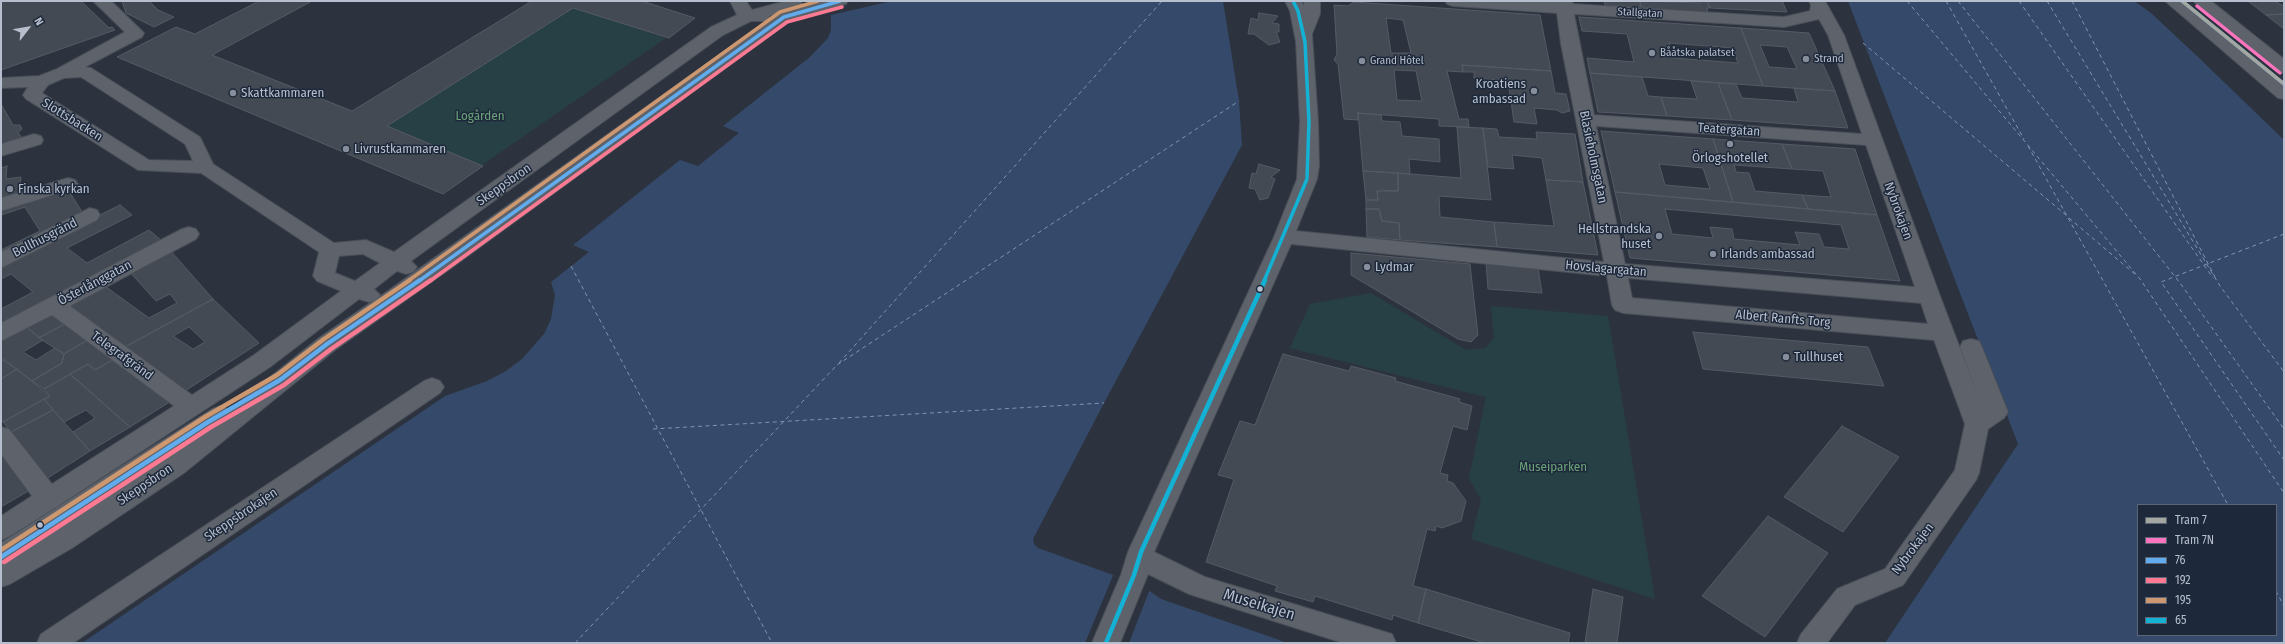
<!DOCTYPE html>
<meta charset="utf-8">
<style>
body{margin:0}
#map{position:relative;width:2285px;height:644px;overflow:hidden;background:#2c333e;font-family:"Fira Sans Condensed",sans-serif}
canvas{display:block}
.frame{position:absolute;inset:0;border:2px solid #b7bfce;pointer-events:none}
.legend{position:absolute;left:2137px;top:504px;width:140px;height:132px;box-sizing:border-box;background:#1d293a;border:1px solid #5b6575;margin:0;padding:5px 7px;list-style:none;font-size:12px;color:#b7bfce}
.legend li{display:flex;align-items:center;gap:8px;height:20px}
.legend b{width:20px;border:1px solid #5b6575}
.north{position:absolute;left:8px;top:8px;width:40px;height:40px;-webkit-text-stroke:3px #1d293a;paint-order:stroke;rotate:59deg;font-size:11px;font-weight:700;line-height:16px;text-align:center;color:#b7bfce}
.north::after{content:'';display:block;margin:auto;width:14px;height:18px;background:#b7bfce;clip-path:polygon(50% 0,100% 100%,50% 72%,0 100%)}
</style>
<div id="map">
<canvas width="2285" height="644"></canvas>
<div class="frame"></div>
<ul class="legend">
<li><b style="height:5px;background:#a4a6a0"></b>Tram 7</li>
<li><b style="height:5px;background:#fc73be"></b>Tram 7N</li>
<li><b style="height:5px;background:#60acee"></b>76</li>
<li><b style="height:5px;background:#fe7a93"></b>192</li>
<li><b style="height:5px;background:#cd976f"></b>195</li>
<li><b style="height:5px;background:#13b2d5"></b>65</li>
</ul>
<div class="north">N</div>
</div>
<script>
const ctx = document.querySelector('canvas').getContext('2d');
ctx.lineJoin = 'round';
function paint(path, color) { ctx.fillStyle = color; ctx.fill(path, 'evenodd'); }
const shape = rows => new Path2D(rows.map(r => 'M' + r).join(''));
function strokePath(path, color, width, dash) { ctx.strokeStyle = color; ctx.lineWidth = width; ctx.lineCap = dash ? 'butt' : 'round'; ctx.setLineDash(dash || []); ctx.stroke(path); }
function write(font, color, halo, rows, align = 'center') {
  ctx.font = font + ' "Fira Sans Condensed",sans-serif'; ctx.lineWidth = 3; ctx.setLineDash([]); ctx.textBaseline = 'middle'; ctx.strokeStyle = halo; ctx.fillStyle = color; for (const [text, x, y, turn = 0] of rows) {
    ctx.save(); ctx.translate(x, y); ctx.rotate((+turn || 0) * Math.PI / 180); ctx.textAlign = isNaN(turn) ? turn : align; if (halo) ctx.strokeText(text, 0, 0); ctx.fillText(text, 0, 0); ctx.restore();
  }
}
const green = shape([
 [573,8,666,38,482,165,387,126],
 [1371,293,1466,350,1485,348,1494,338,1491,306,1608,316,1655,599,1471,539,1481,500,1469,478,1486,397,1290,348,1310,304]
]);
const water = shape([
 [821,1,1223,1,1239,101,1242,145,1104,403,1033,539,1034,544,1038,548,1141,585,1161,599,1288,643,82,643,445,396,487,381,506,371,522,359,544,334,551,319,555,295,551,282,589,252,573,245,680,160,698,166,739,133,723,126,810,57,828,38,831,30,831,15],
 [1848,1,2134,1,2151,13,2198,57,2284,140,2284,643,1885,643,2018,444],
 [2138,505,2276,505,2276,635,2138,635]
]);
const pier = shape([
 [821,1,892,1,831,15],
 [1114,573,1142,583,1150,589,1129,643,1085,643]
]);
const ferry = shape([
 [1907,1,2140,279,2284,493],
 [1946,1,2024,139],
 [1958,1,2180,283,2284,429],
 [2019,1,2213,278],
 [2047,1,2220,286,2284,372],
 [2072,1,2215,277],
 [1863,43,2067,216],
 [2028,146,2228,505],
 [2069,218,2137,276],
 [2284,234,2161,282,2284,460],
 [571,266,772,643],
 [839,363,1162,1],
 [653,429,1104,403],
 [2276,591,2284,606],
 [575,643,837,365,1239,101]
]);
const building = shape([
 [1,1,81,1,109,28,112,27,115,30,1,70,1,1],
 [122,1,149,1,158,10,174,17,154,27,126,13,122,1],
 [259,1,312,1,212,55,352,111,532,1,642,1,695,18,669,38,573,8,387,126,483,166,443,194,117,57,176,27,195,34,259,1],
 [1604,1,1640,1,1641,7,1605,5,1604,1],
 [1640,1,1700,3,1699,1,1707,1,1710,8,1707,8,1708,12,1669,10,1641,7,1640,1],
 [1707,1,1782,1,1787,12,1710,8,1707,1],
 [2248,1,2274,1,2284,6,2284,14,2266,15,2248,1],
 [1354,2,1540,15,1551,71,1462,65,1463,72,1447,71,1459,119,1468,119,1469,127,1439,126,1439,119,1358,113,1358,120,1344,119,1338,64,1334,60,1337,54,1334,5,1348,6,1354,2],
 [1386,18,1403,20,1411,53,1391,53,1386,18],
 [1394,70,1416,71,1422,101,1397,100,1394,70],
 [1259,13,1278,16,1272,23,1279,24,1279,32,1276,32,1280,42,1269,45,1254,34,1248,34,1251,18,1258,20,1259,13],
 [2284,14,2284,29,2266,15,2284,14],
 [1579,17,1741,28,1763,86,1590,73,1587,58,1634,62,1627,34,1582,31,1579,17],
 [1669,43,1733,48,1738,63,1674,58,1669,43],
 [1741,28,1809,33,1835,91,1763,86,1741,28],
 [1760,45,1787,47,1797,69,1769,67,1760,45],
 [1462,65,1551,71,1555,93,1566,94,1570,111,1562,113,1557,110,1534,108,1537,124,1514,122,1508,81,1474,78,1474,72,1463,72,1462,65],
 [1590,73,1642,77,1648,96,1661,97,1667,116,1598,112,1590,73],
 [1691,81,1718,83,1732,120,1667,116,1661,97,1697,99,1691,81],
 [1718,83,1736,84,1742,98,1798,102,1794,88,1835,91,1848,128,1732,120,1718,83],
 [1,104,13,125,20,125,22,129,18,132,22,139,1,146,1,104],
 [1358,113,1381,115,1382,121,1400,122,1402,136,1439,139,1440,162,1409,159,1410,174,1363,171,1358,113],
 [1457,127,1483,128,1491,200,1439,196,1440,217,1494,222,1497,247,1400,240,1399,223,1382,221,1379,209,1366,209,1366,200,1378,200,1377,191,1398,191,1398,173,1461,178,1457,127],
 [1483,128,1497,129,1499,137,1537,139,1536,132,1575,134,1583,182,1546,180,1542,158,1512,155,1514,169,1488,167,1483,128],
 [1601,131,1713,139,1733,202,1615,192,1601,131],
 [1659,164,1703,168,1710,189,1665,185,1659,164],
 [1713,139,1782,144,1792,169,1734,165,1736,172,1749,173,1755,191,1802,195,1808,209,1733,202,1713,139],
 [1782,144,1855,149,1877,215,1808,209,1802,195,1831,197,1823,171,1792,169,1782,144],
 [1259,164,1280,170,1271,177,1275,179,1268,198,1260,200,1255,189,1249,188,1252,173,1256,174,1259,164],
 [7,166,6,179,21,177,18,199,1,203,1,168,7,166],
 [1363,171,1398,173,1398,191,1381,190,1377,191,1378,200,1366,200,1363,171],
 [1546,180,1583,182,1598,255,1497,247,1494,222,1554,226,1546,180],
 [67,188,84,215,1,257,1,250,40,231,25,207,1,215,1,207,67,188],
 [1615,192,1877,215,1900,281,1630,258,1615,192],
 [1665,209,1841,225,1849,249,1824,247,1819,234,1795,232,1800,245,1734,239,1732,229,1710,227,1713,238,1672,234,1665,209],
 [120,205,132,215,67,248,87,263,149,230,162,241,1,323,1,309,33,292,11,274,1,279,1,264,120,205],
 [1366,209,1379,209,1382,221,1399,223,1400,240,1367,237,1366,209],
 [169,249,213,299,125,347,65,303,102,284,149,318,177,303,170,294,156,301,128,270,169,249],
 [1351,253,1470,264,1478,335,1471,342,1458,339,1351,275,1351,253],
 [1486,263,1538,268,1542,293,1488,289,1486,263],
 [213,299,259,343,185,391,125,347,213,299],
 [189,327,205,342,193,349,173,336,189,327],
 [52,310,68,322,39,338,24,325,52,310],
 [68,322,89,339,64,354,39,338,68,322],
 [24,325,43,340,23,352,36,360,55,348,64,354,62,363,32,381,1,358,1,338,24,325],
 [1693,332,1868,347,1884,386,1703,369,1693,332],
 [89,339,116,358,95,370,88,364,44,389,32,381,62,363,64,354,89,339],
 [1283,354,1349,371,1351,366,1396,378,1395,381,1460,399,1459,402,1472,406,1467,430,1453,426,1440,473,1448,475,1447,481,1453,483,1466,501,1461,521,1442,528,1436,526,1435,531,1427,529,1413,586,1426,589,1418,623,1393,615,1392,620,1315,596,1313,602,1275,591,1277,586,1206,562,1234,479,1218,475,1240,421,1255,425,1283,354],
 [116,358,171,401,130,427,70,374,88,364,95,370,116,358],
 [4,360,17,369,1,379,1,362,4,360],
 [17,369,50,396,3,422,1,419,1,379,17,369],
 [70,374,130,427,90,451,73,432,95,418,86,410,64,422,44,399,50,396,44,389,70,374],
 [44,399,53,410,11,432,3,422,44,399],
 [53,410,90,451,46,479,11,432,53,410],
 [1842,426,1899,457,1843,532,1784,497,1842,426],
 [1,452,30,490,1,507,1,452],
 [1768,516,1828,553,1765,637,1702,596,1768,516],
 [1426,589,1570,633,1568,643,1485,643,1418,623,1426,589],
 [1593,589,1623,597,1617,643,1585,643,1593,589]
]);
const minor = shape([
 [93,1,111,1,144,33,142,37,85,67,91,68,200,137,213,164,334,243,366,240,394,252,711,27,737,15,730,1,746,1,752,10,786,1,800,1,802,4,800,7,822,1,848,1,846,4,790,21,454,266,335,350,184,473,72,548,10,584,1,587,1,543,212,409,220,406,229,410,319,338,373,301,369,302,359,299,270,367,58,506,10,536,1,540,1,516,32,496,1,454,1,427,9,429,52,484,174,406,52,315,1,341,1,323,182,229,189,227,196,229,199,234,196,239,70,306,192,395,254,355,341,291,317,281,313,276,319,252,201,173,138,170,26,99,23,95,28,87,1,88,1,78,39,76,57,69,125,32,93,1],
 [788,11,778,13,378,298,380,295,374,289,397,271,406,274,413,272,417,267,411,261,723,35,751,21,768,21,769,16,788,11],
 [81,77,185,144,193,161,149,160,42,93,48,85,64,78,81,77],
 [363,254,380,263,355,281,335,273,339,256,363,254],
 [1285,1,1301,1,1304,6,1304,1,1320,1,1320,14,1312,34,1318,122,1319,166,1317,179,1296,231,1604,262,1561,44,1557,13,1453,6,1447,4,1445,1,1572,1,1573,4,1784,17,1810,11,1811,5,1809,1,1825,1,1844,35,1940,296,1981,403,1960,347,1963,341,1971,339,1979,341,1982,347,2008,412,2004,418,1988,429,1979,473,1976,480,1903,585,1855,605,1827,643,1797,643,1801,634,1837,589,1885,569,1955,470,1965,424,1934,340,1623,313,1615,310,1612,305,1607,276,1291,244,1154,552,1205,577,1392,634,1396,643,1343,643,1189,594,1148,574,1120,643,1092,643,1121,575,1128,552,1274,237,1297,179,1300,122,1296,42,1290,11,1285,1],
 [1574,14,1784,27,1819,19,1828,35,1862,134,1594,115,1574,14],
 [1596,126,1866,145,1915,287,1625,264,1596,126],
 [1628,278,1921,303,1928,324,1632,298,1628,278],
 [2165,1,2183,1,2284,85,2284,99,2278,98,2165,1],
 [2193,1,2211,1,2284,59,2284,73,2278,72,2193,1],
 [34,134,41,136,43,140,41,144,1,156,1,144,34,134],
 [68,178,75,180,78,184,75,188,1,211,1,198,68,178],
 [90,208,97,210,100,215,97,220,1,268,1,252,90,208],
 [432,378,440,381,444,387,440,393,73,643,37,643,41,634,424,381,432,378]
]);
const bus1Far1 = shape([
 [2182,1,2284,84],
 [419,281,784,17,840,1]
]);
const bus1 = shape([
 [1,557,208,422,280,380,327,344,420,280]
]);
const bus2Far1 = shape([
 [430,281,787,22,842,7]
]);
const bus2 = shape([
 [4,562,211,427,284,385,331,349,431,280]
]);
const bus3Far1 = shape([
 [408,281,780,12,818,1]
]);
const bus3 = shape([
 [1,550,205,417,277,375,324,339,410,280]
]);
const bus4Far1 = shape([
 [1264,281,1307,179,1309,122,1305,42,1298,11,1293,1]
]);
const bus4 = shape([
 [1106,643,1134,575,1141,552,1265,280]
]);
const tram1 = shape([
 [2182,1,2284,84]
]);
const tram2 = shape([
 [2197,6,2280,73]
]);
const markers = [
 [1652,53,4,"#868e9c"],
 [1806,59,4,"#868e9c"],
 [1362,61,4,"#868e9c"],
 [1534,91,4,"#868e9c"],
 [233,93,4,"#868e9c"],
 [1730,144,4,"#868e9c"],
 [346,149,4,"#868e9c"],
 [10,189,4,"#868e9c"],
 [1659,236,4,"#868e9c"],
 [1713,254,4,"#868e9c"],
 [1367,267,4,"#868e9c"],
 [1260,289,3.5,"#b7bfce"],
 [1786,357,4,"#868e9c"],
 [40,525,3.5,"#b7bfce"]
];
const farStreetnames = [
 ["Stallgatan",1640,13,3]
];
const farPoinames = [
 ["Bååtska palatset",1660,53],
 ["Strand",1814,59],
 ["Grand Hôtel",1370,61]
];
const poiNames = [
 ["Kroatiens",1526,84,"right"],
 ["ambassad",1526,99,"right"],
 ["Skattkammaren",241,93],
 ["Livrustkammaren",354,149],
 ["Örlogshotellet",1730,158,"center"],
 ["Finska kyrkan",18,189],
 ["Hellstrandska",1651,229,"right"],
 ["huset",1651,244,"right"],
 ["Irlands ambassad",1721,254],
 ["Lydmar",1375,267],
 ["Tullhuset",1794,357]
];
const parkNames = [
 ["Logården",480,116],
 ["Museiparken",1553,467]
];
const streetNames = [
 ["Slottsbacken",72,120,32],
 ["Teatergatan",1729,130,4],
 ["Blasieholmsgatan",1593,157,78],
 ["Skeppsbron",504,185,-35],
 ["Nybrokajen",1898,211,70],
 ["Bollhusgränd",45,238,-27],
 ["Hovslagargatan",1606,269,5],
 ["Österlånggatan",95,283,-28],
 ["Albert Ranfts Torg",1783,319,5],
 ["Telegrafgränd",122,356,36],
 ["Skeppsbron",145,485,-34],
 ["Skeppsbrokajen",241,515,-34],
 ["Nybrokajen",1913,549,-53]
];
const nearStreetnames = [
 ["Museikajen",1259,605,17]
];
paint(green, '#274046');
paint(water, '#354a6b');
paint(pier, '#2c333e');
strokePath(ferry, '#7b94b9', 1, [4, 3.5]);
paint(building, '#444a53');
strokePath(building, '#545b65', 1);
strokePath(minor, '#494e57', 2);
paint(minor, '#5d626b');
strokePath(bus1Far1, '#60acee', 3.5);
strokePath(bus1, '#60acee', 4.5);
strokePath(bus2Far1, '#fe7a93', 3.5);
strokePath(bus2, '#fe7a93', 4.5);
strokePath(bus3Far1, '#cd976f', 3.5);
strokePath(bus3, '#cd976f', 4.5);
strokePath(bus4Far1, '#13b2d5', 3.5);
strokePath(bus4, '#13b2d5', 4.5);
strokePath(tram1, '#a4a6a0', 3.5);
strokePath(tram2, '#fc73be', 3.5);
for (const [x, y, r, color] of markers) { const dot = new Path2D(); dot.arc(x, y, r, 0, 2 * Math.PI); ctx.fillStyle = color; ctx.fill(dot); strokePath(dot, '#1d293a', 1.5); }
write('11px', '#b7bfce', '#1d293a', farStreetnames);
write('11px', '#b7bfce', '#1d293a', farPoinames, 'left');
write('13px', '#b7bfce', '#1d293a', poiNames, 'left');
write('13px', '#6ba279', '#1d293a', parkNames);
write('13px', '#b7bfce', '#1d293a', streetNames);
write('16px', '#b7bfce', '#1d293a', nearStreetnames);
</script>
